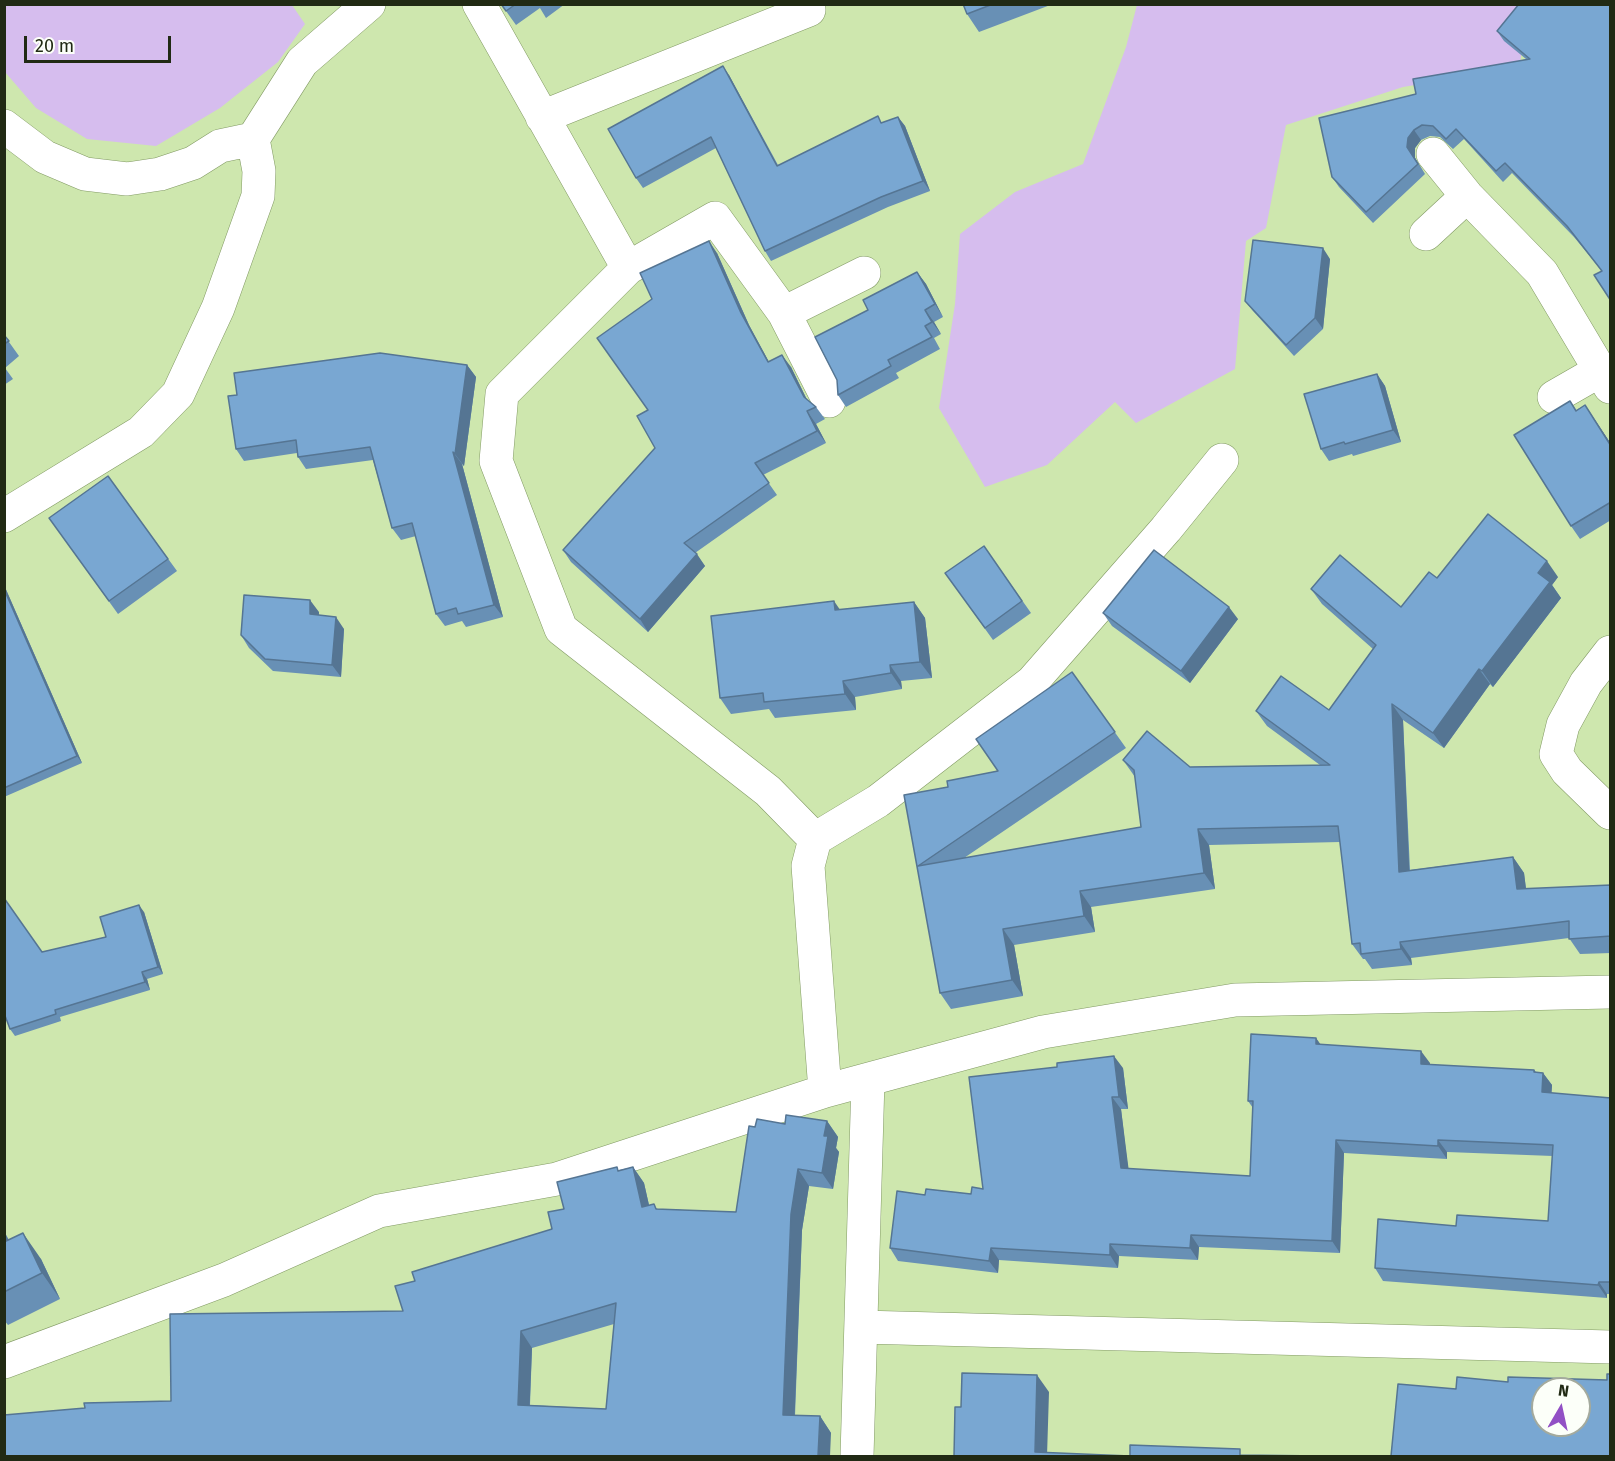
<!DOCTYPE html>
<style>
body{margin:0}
#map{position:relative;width:1615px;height:1461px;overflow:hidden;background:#cee7ae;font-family:"Fira Sans",sans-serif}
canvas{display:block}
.frame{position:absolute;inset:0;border:6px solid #212a14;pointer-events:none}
.north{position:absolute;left:1531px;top:1377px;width:60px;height:60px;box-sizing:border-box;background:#fcfff9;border:2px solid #a4aa9d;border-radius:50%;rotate:9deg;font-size:16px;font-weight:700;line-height:24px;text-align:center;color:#212a14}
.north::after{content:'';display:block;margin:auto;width:21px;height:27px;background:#9250c5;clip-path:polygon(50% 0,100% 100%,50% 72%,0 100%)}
.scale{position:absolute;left:24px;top:36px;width:147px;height:27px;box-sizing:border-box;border:3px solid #212a14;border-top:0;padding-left:8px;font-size:18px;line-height:21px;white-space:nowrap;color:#212a14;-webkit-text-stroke:4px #fcfff9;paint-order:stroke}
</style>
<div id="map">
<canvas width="1615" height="1461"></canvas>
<div class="frame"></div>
<div class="north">N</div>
<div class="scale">20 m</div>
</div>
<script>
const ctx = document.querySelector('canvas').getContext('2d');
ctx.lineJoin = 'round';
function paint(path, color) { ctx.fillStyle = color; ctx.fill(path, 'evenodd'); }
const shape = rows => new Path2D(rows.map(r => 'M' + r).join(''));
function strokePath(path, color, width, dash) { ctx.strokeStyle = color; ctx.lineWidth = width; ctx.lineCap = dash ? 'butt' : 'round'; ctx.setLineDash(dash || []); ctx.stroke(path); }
const green = shape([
 [4,5,292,5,305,24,278,62,220,108,156,146,87,139,36,108,5,72],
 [1137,5,1530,5,1519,68,1403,87,1286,125,1266,228,1246,241,1235,369,1136,423,1115,402,1047,465,985,487,939,408,955,304,960,234,1015,192,1083,164,1126,47]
]);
const minor = shape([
 [479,4,628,268],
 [542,117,809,10],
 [4,126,45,157,85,174,127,179,160,174,193,163,220,146,253,139],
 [1433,154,1467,196,1542,273,1610,387],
 [1426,234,1467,196],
 [784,313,864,273],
 [1554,397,1601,370],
 [4,516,141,432,178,394,218,308,258,196,259,171,253,139,302,62,369,4],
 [1610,652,1586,683,1563,725,1556,754,1567,771,1610,813],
 [815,839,768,791,561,629,496,461,502,394,628,268,715,218,784,313,829,401],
 [825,1091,808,866,815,839,878,801,1032,682,1166,529,1222,460],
 [861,1327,1610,1347],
 [4,1362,224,1280,379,1211,557,1179,825,1091,1043,1032,1235,1000,1610,992],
 [857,1456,868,1080]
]);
const wall = shape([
 [501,4,565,4,546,18,540,8,516,25],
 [963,4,1053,4,979,32,967,14],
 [1611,4,1611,301,1602,271,1574,237,1512,173,1503,182,1464,139,1453,149,1440,137,1430,136,1421,140,1415,148,1415,158,1425,174,1373,223,1339,187,1332,177,1416,94,1526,59,1504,41,1497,31],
 [729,75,778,165,898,117,905,126,930,191,888,207,771,261,765,251,716,148,643,188,636,178],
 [717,253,749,325,769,362,791,367,807,400,816,407,825,419,816,424,826,443,763,475,777,495,695,553,705,566,648,632,571,562,563,550,655,448,648,410],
 [1330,259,1323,329,1294,356,1253,311,1245,301],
 [917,272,926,284,943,317,934,322,941,334,934,338,940,349,896,373,899,378,846,407,838,395],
 [4,335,19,356,5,368,13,379,4,385],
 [467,365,476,377,464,466,462,464,503,617,466,627,462,621,445,626,436,614,416,536,401,540,392,528,373,460,306,469,298,457,297,453,244,461,236,449],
 [1377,374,1385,386,1401,442,1353,456,1352,454,1329,461,1321,449],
 [1570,401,1576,410,1585,405,1611,444,1611,520,1580,539,1571,526],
 [108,476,177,571,118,614,49,518],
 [984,546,1031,613,993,640,945,573],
 [1558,577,1552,585,1561,598,1493,687,1490,684,1444,748,1403,720,1410,870,1513,857,1524,873,1526,889,1611,885,1611,953,1580,954,1569,938,1411,958,1412,965,1372,969,1365,959,1363,959,1352,944,1340,842,1209,845,1215,889,1091,907,1095,932,1014,945,1023,996,951,1009,940,993,904,795,948,787,998,771,1072,672,1126,748,964,858,1141,827,1135,777,1123,760,1190,767,1320,765,1267,726,1256,711,1329,710,1373,649,1322,604,1311,589,1401,607,1437,578],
 [4,585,82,763,4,797],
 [914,602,925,618,932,678,901,681,902,689,855,697,856,710,775,718,769,709,731,714,720,698,840,610],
 [319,612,319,615,344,629,341,677,273,671,249,648,241,635],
 [1103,613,1238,619,1190,683,1112,626],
 [144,912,163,974,147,979,150,990,60,1017,61,1021,15,1036,10,1029,42,952,106,937],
 [1316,1038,1321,1045,1430,1063,1430,1065,1534,1070,1537,1073,1543,1073,1552,1085,1551,1093,1611,1098,1611,1294,1607,1294,1607,1298,1383,1281,1375,1268,1456,1226,1548,1221,1553,1156,1447,1152,1447,1159,1344,1153,1340,1253,1199,1247,1198,1260,1119,1256,1118,1268,999,1260,998,1273,898,1261,890,1248,925,1195,971,1194,983,1189,1123,1068,1128,1109,1121,1109,1128,1169,1250,1176,1253,1108,1248,1101],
 [827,1121,838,1137,836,1148,839,1152,833,1189,809,1186,802,1230,795,1416,820,1416,831,1433,171,1401,403,1311,415,1281,552,1229,564,1209,619,1170,633,1167,644,1183,649,1205,658,1209,736,1212,755,1127,785,1124],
 [614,1324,606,1409,530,1405,532,1348],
 [4,1231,9,1240,41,1259,60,1299,8,1325,4,1320]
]);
const shadedWall = shape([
 [723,66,729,75,783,176,777,166],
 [898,117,905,126,930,191,923,181],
 [1414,130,1421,140,1415,148,1415,158,1425,174,1407,147,1408,138],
 [709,241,717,253,749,325,776,375,768,362,741,313],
 [1323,248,1330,259,1323,329,1315,318],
 [917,272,926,284,943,317,935,304],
 [925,310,934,322,941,334,932,322],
 [782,355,791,367,812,410,804,397],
 [467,365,476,377,464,466,455,454],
 [1377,374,1385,386,1401,442,1393,430],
 [1585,405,1611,444,1611,446],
 [807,411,816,424,826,443,817,431],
 [453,452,462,464,503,617,494,605],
 [697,554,705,566,648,632,640,619],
 [1547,561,1558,577,1552,585,1561,598,1493,687,1482,671,1538,573],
 [4,585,82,763,77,756,4,589],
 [310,600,319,612,318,626,310,614],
 [834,601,845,617,835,610],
 [914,602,925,618,932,678,920,662],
 [1229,607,1238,619,1190,683,1181,671],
 [336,617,344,629,341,677,332,665],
 [890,665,901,681,902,689,891,673],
 [1479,669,1490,684,1444,748,1433,733],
 [843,681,855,697,856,710,845,694],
 [1392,704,1403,720,1410,888,1399,872],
 [1198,829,1209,845,1215,889,1204,873],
 [1513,857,1524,873,1528,905,1517,889],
 [1080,891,1091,907,1095,932,1084,916],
 [139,905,144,912,163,974,158,967],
 [1003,929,1014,945,1023,996,1012,980],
 [1400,942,1411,958,1412,965,1401,949],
 [142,972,147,979,150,990,145,982],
 [1316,1038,1324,1050,1316,1044],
 [1421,1051,1430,1063,1429,1076,1421,1064],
 [1114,1056,1123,1068,1128,1109,1119,1097],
 [1534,1070,1543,1081,1543,1073,1552,1085,1551,1105,1542,1092,1534,1072],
 [1112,1097,1121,1109,1130,1180,1121,1168],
 [827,1121,838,1137,836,1148,839,1152,833,1189,822,1173,824,1136],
 [1336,1140,1344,1153,1340,1253,1332,1241],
 [1438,1140,1447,1152,1447,1159,1438,1146],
 [633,1167,644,1183,653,1223,642,1207],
 [798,1169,809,1186,802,1230,794,1431,783,1415,791,1214],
 [4,1231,22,1268,4,1243],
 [23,1233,41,1259,60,1299,42,1273],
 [1191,1235,1199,1247,1198,1260,1190,1248],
 [1110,1244,1119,1256,1118,1268,1110,1255],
 [991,1248,999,1260,998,1273,989,1261],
 [1599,1282,1607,1294,1607,1298,1598,1285],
 [521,1331,532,1348,529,1421,518,1405],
 [1037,1375,1049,1392,1047,1456,1035,1452],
 [820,1416,831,1433,830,1456,818,1456]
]);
const building = shape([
 [501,4,516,4,506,11,501,4],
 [963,4,993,4,967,14,963,4],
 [1519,4,1611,4,1611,301,1594,275,1602,271,1567,226,1505,163,1496,171,1456,129,1446,139,1433,126,1422,125,1414,130,1408,138,1407,147,1418,164,1366,212,1332,177,1319,118,1416,94,1413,79,1530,59,1497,31,1519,4],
 [723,66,777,166,878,116,881,123,898,117,923,181,881,197,765,251,711,137,636,178,608,129,723,66],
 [1253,240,1323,248,1315,318,1286,345,1245,301,1253,240],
 [709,241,741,313,768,362,782,355,804,397,816,407,807,411,817,431,755,463,769,483,684,543,697,554,640,619,563,550,655,448,637,416,648,410,597,338,652,299,640,273,709,241],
 [917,272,935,304,925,310,932,322,925,326,932,337,888,360,891,366,838,395,837,380,815,337,868,310,863,300,917,272],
 [4,335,9,341,4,344,4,335],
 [380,353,467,365,455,454,453,452,494,605,458,614,456,608,436,614,412,523,392,528,370,447,298,457,296,440,236,449,228,396,237,395,234,373,380,353],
 [1377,374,1393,430,1345,444,1344,442,1321,449,1304,394,1377,374],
 [1570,401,1576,411,1585,405,1611,446,1611,502,1571,526,1514,435,1570,401],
 [108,476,168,559,109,601,49,518,108,476],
 [1488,514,1547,561,1538,573,1550,582,1482,671,1479,669,1433,733,1392,704,1399,872,1513,857,1517,889,1611,885,1611,936,1569,939,1569,921,1400,942,1401,949,1361,954,1360,943,1352,944,1338,826,1198,829,1204,873,1080,891,1084,916,1003,929,1012,980,940,993,904,795,948,787,947,781,998,771,976,739,1072,672,1115,732,918,866,1141,827,1134,770,1123,760,1147,731,1190,767,1330,765,1256,711,1281,676,1329,710,1376,645,1311,589,1340,555,1401,607,1429,572,1437,578,1488,514],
 [984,546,1022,601,985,628,945,573,984,546],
 [1154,550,1229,607,1181,671,1103,613,1154,550],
 [4,589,77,756,4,788,4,589],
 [244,595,310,600,310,614,336,617,332,665,265,659,241,635,244,595],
 [834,601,835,610,914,602,920,662,890,665,891,673,843,681,845,694,764,702,763,693,720,698,711,616,834,601],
 [4,898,42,952,106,937,100,917,139,905,158,967,142,972,145,982,55,1010,56,1014,10,1029,4,1013,4,898],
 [1251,1034,1316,1038,1316,1044,1421,1051,1421,1064,1534,1070,1534,1072,1543,1073,1542,1092,1611,1098,1611,1282,1599,1282,1598,1285,1375,1268,1378,1219,1456,1226,1457,1215,1548,1221,1553,1145,1438,1140,1438,1146,1336,1140,1332,1241,1191,1235,1190,1248,1110,1244,1110,1255,991,1248,989,1261,890,1248,897,1191,925,1195,926,1189,971,1194,972,1187,983,1189,969,1077,1057,1067,1057,1063,1114,1056,1119,1097,1112,1097,1121,1168,1250,1176,1253,1101,1248,1101,1251,1034],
 [786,1115,827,1121,824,1136,828,1136,822,1173,798,1169,791,1214,783,1415,820,1416,818,1456,4,1456,4,1415,85,1408,84,1403,171,1401,170,1314,403,1311,395,1286,415,1281,412,1272,552,1229,548,1212,564,1209,557,1182,617,1167,618,1171,633,1167,642,1207,654,1204,656,1209,736,1212,749,1126,755,1127,757,1119,785,1124,786,1115],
 [616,1303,606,1409,518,1405,521,1331,616,1303],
 [23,1233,42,1273,4,1292,4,1242,23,1233],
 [962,1373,1037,1375,1035,1452,1130,1456,1130,1445,1240,1449,1240,1455,1322,1456,954,1456,955,1407,961,1407,962,1373],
 [1607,1374,1611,1374,1611,1456,1391,1456,1398,1384,1456,1389,1457,1377,1508,1382,1508,1377,1607,1380,1607,1374],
 [1543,1389,1579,1389,1579,1425,1543,1425,1543,1389]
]);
paint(green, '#d6bdee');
strokePath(minor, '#829a64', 34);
strokePath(minor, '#fff', 33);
paint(wall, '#6890b5');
paint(shadedWall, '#557593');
paint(building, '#79a7d2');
strokePath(building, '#557593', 1.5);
</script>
